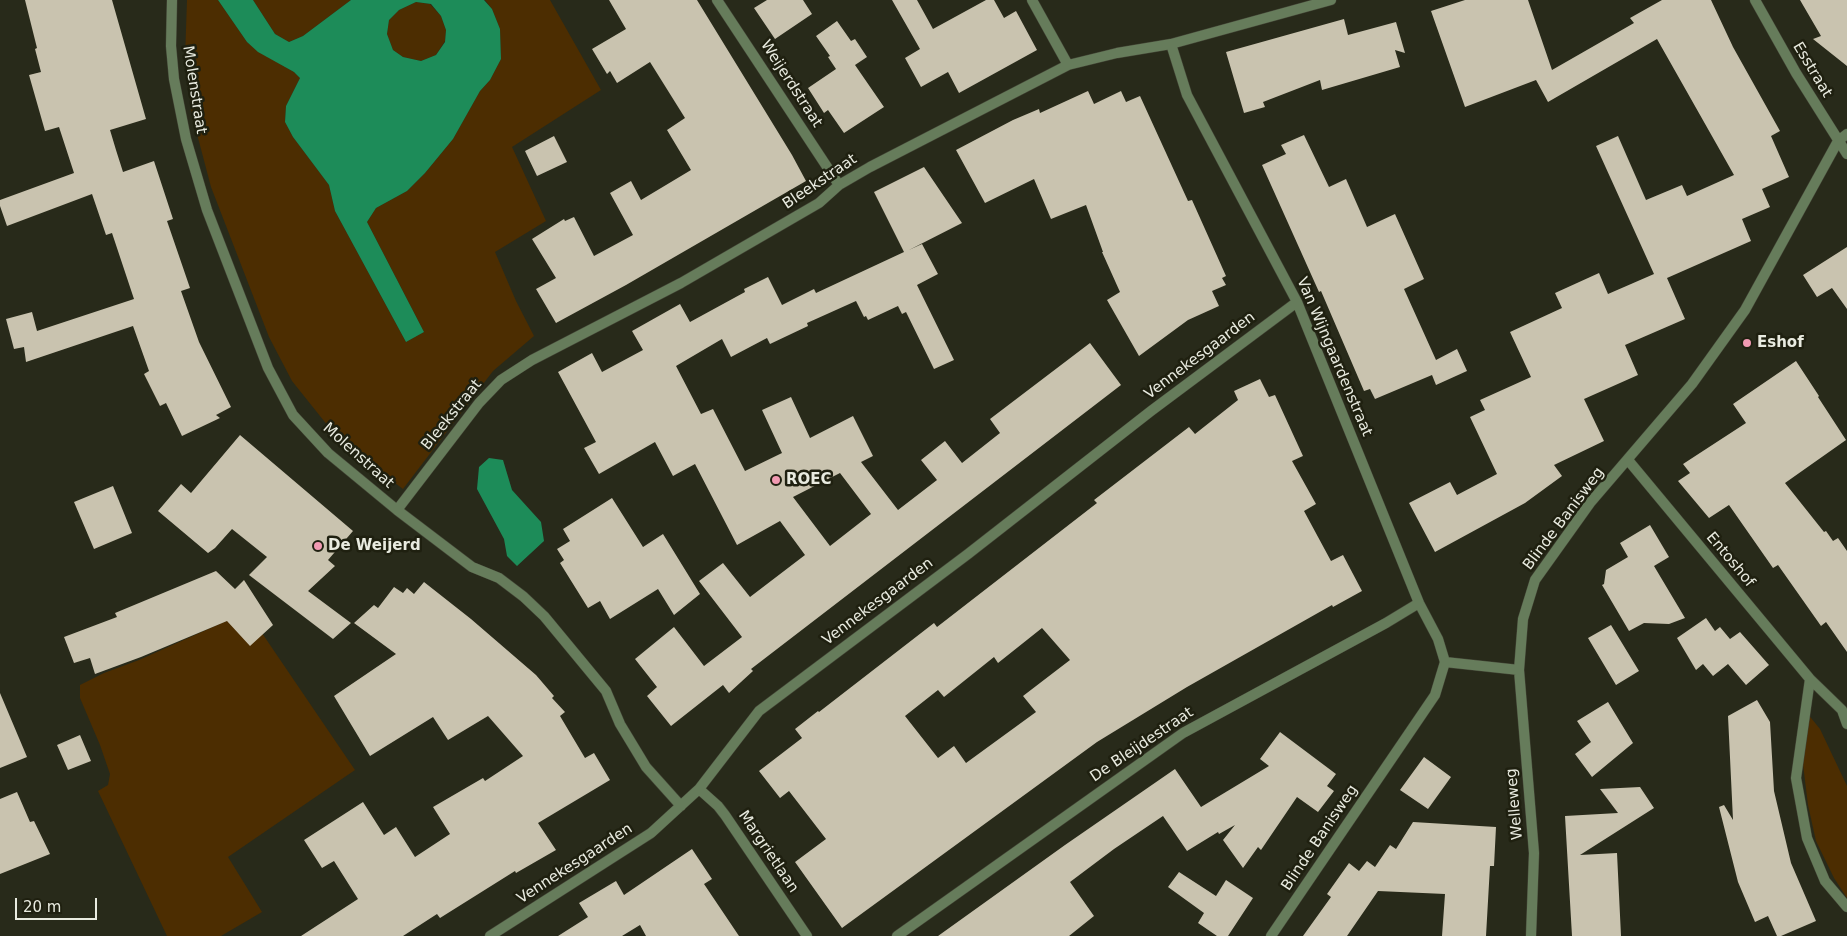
<!DOCTYPE html>
<style>
body{margin:0}
#map{position:relative;width:1847px;height:936px;overflow:hidden;background:#282a1a;font-family:"DejaVu Sans",sans-serif}
canvas{display:block}
.scale{position:absolute;left:15px;top:898px;width:82px;height:22px;box-sizing:border-box;border:2px solid #e9ebe0;border-top:0;padding-left:6px;font-size:15px;line-height:18px;white-space:nowrap;color:#e9ebe0;-webkit-text-stroke:4px #1f2010;paint-order:stroke}
</style>
<div id="map">
<canvas width="1847" height="936"></canvas>
<div class="scale">20 m</div>
</div>
<script>
const ctx = document.querySelector('canvas').getContext('2d');
ctx.lineJoin = 'round';
function paint(path, color) { ctx.fillStyle = color; ctx.fill(path, 'evenodd'); }
const shape = rows => new Path2D(rows.map(r => 'M' + r).join(''));
function strokePath(path, color, width, dash) { ctx.strokeStyle = color; ctx.lineWidth = width; ctx.lineCap = dash ? 'butt' : 'round'; ctx.setLineDash(dash || []); ctx.stroke(path); }
function write(font, color, halo, rows, align = 'center') {
  ctx.font = font + ' "DejaVu Sans",sans-serif'; ctx.lineWidth = 5; ctx.setLineDash([]); ctx.textBaseline = 'middle'; ctx.strokeStyle = halo; ctx.fillStyle = color; for (const [text, x, y, turn = 0] of rows) {
    ctx.save(); ctx.translate(x, y); ctx.rotate((+turn || 0) * Math.PI / 180); ctx.textAlign = isNaN(turn) ? turn : align; if (halo) ctx.strokeText(text, 0, 0); ctx.fillText(text, 0, 0); ctx.restore();
  }
}
const green = shape([
 [187,0,218,0,247,42,259,52,294,72,300,78,286,106,285,122,293,137,329,185,335,211,406,342,424,332,367,222,376,208,407,191,425,173,453,139,480,91,490,80,501,59,500,29,492,9,485,0,550,0,601,90,512,147,546,221,495,252,516,301,534,336,493,371,403,489,383,474,328,426,292,381,269,337,211,187,192,115,185,59],
 [253,0,351,0,303,36,289,42,275,34],
 [416,2,430,4,441,16,446,30,445,41,436,55,421,61,403,57,393,50,387,34,389,20,399,10],
 [242,614,249,614,355,770,228,857,262,912,221,936,167,936,98,791,108,785,110,774,100,745,80,698,80,685,104,673,139,660],
 [1807,713,1820,729,1847,786,1847,898,1834,878,1816,841,1808,805,1803,764,1804,724]
]);
const water = shape([
 [218,0,253,0,275,34,289,42,303,36,351,0,484,0,492,9,500,29,501,59,490,80,480,91,453,139,425,173,407,191,376,208,367,222,424,332,406,342,335,211,329,185,293,137,285,122,286,106,300,78,294,72,258,52,247,42],
 [416,2,431,4,441,16,446,30,445,42,436,55,421,61,403,57,393,50,387,34,389,20,399,10],
 [489,458,503,460,512,490,541,522,544,541,517,566,507,556,504,539,477,489,479,467]
]);
const building = shape([
 [25,0,112,0,146,119,110,130,116,150,123,172,154,161,173,219,167,221,190,288,181,291,199,342,231,407,216,415,220,418,182,436,166,403,160,406,144,374,149,371,133,326,26,362,24,347,14,349,6,319,32,312,37,331,134,299,112,233,106,235,92,194,7,226,0,206,0,200,74,173,59,127,45,131,29,75,41,72,35,49,37,48],
 [609,0,697,0,792,155,806,181,626,285,556,323,536,289,556,278,532,239,564,219,565,221,574,217,594,256,633,235,610,193,631,181,641,200,691,170,667,130,685,118,650,62,617,83,610,71,607,74,592,49,626,29],
 [767,0,803,0,812,14,775,39,754,8],
 [892,0,917,0,933,29,986,0,994,0,1004,18,1016,11,1037,50,959,93,948,72,921,87,905,58,920,49],
 [1465,0,1528,0,1552,70,1634,23,1630,18,1662,0,1711,0,1733,47,1780,131,1771,136,1789,177,1762,189,1770,207,1742,219,1751,241,1667,278,1685,319,1625,345,1638,375,1584,399,1604,441,1554,465,1562,476,1525,503,1435,552,1409,503,1450,482,1457,495,1497,474,1470,417,1485,410,1480,400,1531,377,1510,332,1562,308,1555,293,1599,273,1608,294,1654,274,1596,146,1618,136,1646,200,1682,185,1687,196,1734,175,1657,39,1548,102,1536,80,1465,107,1431,11],
 [1800,0,1847,0,1847,66,1813,39,1821,36],
 [1344,19,1348,35,1396,22,1405,53,1395,50,1400,67,1322,90,1320,80,1263,102,1265,107,1244,113,1226,52],
 [837,21,851,41,855,39,867,57,855,65,884,107,844,133,828,110,824,113,808,88,836,69,828,57,830,56,816,36],
 [1088,91,1094,104,1121,91,1126,102,1140,96,1188,201,1192,200,1226,276,1222,278,1226,285,1212,291,1219,306,1188,320,1139,356,1107,300,1120,292,1102,252,1103,252,1086,205,1051,219,1034,179,985,203,956,150,1013,120,1039,109,1040,113],
 [1304,135,1329,187,1346,179,1367,227,1395,214,1424,279,1404,289,1436,360,1457,349,1467,371,1436,385,1432,375,1375,399,1370,389,1364,391,1321,291,1319,292,1262,165,1286,154,1281,145],
 [554,136,567,162,537,176,525,151],
 [924,167,962,223,909,250,922,244,938,274,917,285,954,360,934,369,906,312,902,314,898,306,868,320,866,316,864,317,856,301,807,323,808,326,770,344,767,338,731,357,722,339,676,366,701,414,713,409,745,471,782,453,762,410,791,397,810,438,853,416,873,456,861,462,898,510,937,480,921,460,945,441,962,463,1000,433,990,419,1090,343,1121,385,751,669,753,671,729,693,723,685,671,726,647,696,657,687,635,659,674,627,704,666,742,637,699,581,723,563,750,597,805,555,780,521,737,545,695,464,673,476,655,442,599,474,584,448,596,442,558,372,592,353,602,372,643,350,632,331,680,304,690,322,745,292,744,289,768,277,782,305,814,289,816,293,904,252,874,192],
 [840,473,871,514,830,546,793,497],
 [1847,247,1847,309,1832,288,1817,297,1803,275],
 [1796,361,1819,396,1818,397,1846,440,1785,483,1824,532,1826,531,1833,541,1838,538,1847,551,1847,652,1826,622,1821,626,1778,565,1773,568,1729,505,1709,518,1678,481,1690,473,1683,464,1746,423,1733,404],
 [1260,379,1269,397,1275,395,1303,456,1292,461,1316,504,1304,511,1331,561,1343,555,1362,591,1333,607,1332,605,1187,687,1097,742,842,928,795,862,826,839,789,791,780,798,759,771,802,738,795,729,818,711,819,712,934,623,937,627,1097,503,1094,500,1189,427,1195,434,1238,400,1234,391],
 [1042,628,1070,660,1023,696,1036,712,966,763,954,746,938,758,905,716,938,690,944,697,994,657,998,663],
 [240,435,353,531,328,560,335,566,308,591,351,623,333,639,249,575,267,557,232,529,215,548,208,553,158,511,181,484,191,493],
 [113,486,132,533,94,549,74,502],
 [612,498,643,547,663,534,700,594,674,615,658,589,610,619,600,601,588,608,560,563,564,560,557,549,570,541,563,529],
 [1650,525,1669,557,1654,566,1685,618,1669,624,1644,623,1629,631,1602,585,1604,584,1606,570,1628,557,1620,543],
 [216,571,235,589,244,580,273,625,250,646,227,621,141,657,95,674,90,658,74,663,64,637,117,617,115,613],
 [424,582,471,619,536,675,554,696,552,698,565,712,560,716,585,758,594,753,610,780,538,823,556,850,516,873,515,871,440,918,437,914,403,936,301,936,358,899,334,861,322,868,304,840,363,802,384,835,396,827,415,857,450,834,433,807,483,778,485,781,523,756,488,716,448,740,433,717,370,756,334,696,396,654,354,623,374,605,378,608,394,587,403,593,407,588,414,594],
 [1706,618,1715,631,1720,627,1730,639,1740,632,1769,665,1746,685,1728,664,1713,676,1703,664,1696,670,1677,638],
 [1611,625,1639,671,1616,685,1588,638],
 [0,693,27,757,0,768],
 [1757,700,1770,722,1774,791,1791,863,1816,921,1781,936,1777,936,1768,916,1755,922,1738,882,1719,807,1724,805,1733,820,1728,716],
 [1608,702,1633,743,1592,777,1575,754,1591,742,1577,721],
 [1280,732,1336,774,1327,786,1334,791,1318,812,1297,797,1261,850,1258,847,1243,868,1223,840,1235,825,1219,834,1218,832,1187,851,1163,816,1114,849,1070,882,1094,916,1069,936,938,936,1065,845,1175,769,1201,807,1269,766,1260,759],
 [80,735,91,761,68,770,57,745],
 [1424,757,1451,777,1428,809,1400,790],
 [1640,787,1654,808,1580,855,1617,853,1621,936,1572,936,1565,816,1618,813,1600,789],
 [17,792,30,822,34,821,50,854,0,874,0,799],
 [1413,822,1496,827,1494,866,1490,866,1486,936,1442,936,1445,894,1378,891,1347,936,1303,936,1331,897,1327,894,1349,863,1359,871,1367,861,1375,867,1390,845,1396,849],
 [692,849,712,879,704,884,739,936,646,936,640,925,622,936,558,936,588,917,579,903,616,881,624,895],
 [1179,872,1216,896,1226,880,1253,898,1228,936,1217,936,1198,923,1204,913,1168,887]
]);
const street = shape([
 [172,0,171,46,174,79,186,139,207,210,268,368,293,415,328,453,397,510,472,567,499,578,524,597,544,616,606,691,620,724,646,767,681,806],
 [717,0,839,185],
 [1032,0,1068,65],
 [1755,0,1796,73,1847,154],
 [1171,44,1187,95,1297,302,1419,603,1438,639,1445,662],
 [1628,460,1810,679,1842,710,1847,724],
 [397,510,479,403,501,380,532,360,681,283,819,203,839,185,870,167,1068,65,1117,53,1171,44,1331,0],
 [1810,679,1796,778,1807,838,1825,881,1847,907],
 [699,789,718,806,725,815,807,936],
 [490,936,651,833,699,789,759,711,968,554,1151,411,1297,302],
 [897,936,1183,733,1386,623,1419,603],
 [1271,936,1435,695,1445,662,1519,670],
 [1531,936,1534,853,1519,670,1523,619,1535,580,1590,503,1692,384,1745,310,1838,141,1847,134]
]);
const markers = [
 [1747,343,5,"#f19ab2"],
 [776,480,5,"#f19ab2"],
 [318,546,5,"#f19ab2"]
];
const streetNames = [
 ["Esstraat",1812,70,59],
 ["Weijerdstraat",791,84,57],
 ["Molenstraat",194,90,81],
 ["Bleekstraat",820,182,-34],
 ["Vennekesgaarden",1200,356,-37],
 ["Van Wijngaardenstraat",1334,357,67],
 ["Bleekstraat",452,415,-51],
 ["Molenstraat",358,456,42],
 ["Blinde Banisweg",1564,519,-53],
 ["Entoshof",1730,560,50],
 ["Vennekesgaarden",878,602,-37],
 ["De Bleijdestraat",1142,745,-34],
 ["Welleweg",1515,804,-95],
 ["Blinde Banisweg",1320,838,-56],
 ["Margrietlaan",768,852,56],
 ["Vennekesgaarden",575,864,-33]
];
const poiNames = [
 ["Eshof",1757,343],
 ["ROEC",786,480],
 ["De Weijerd",328,546]
];
paint(green, '#4c2d01');
paint(water, '#1d8c59');
paint(building, '#c9c3af');
strokePath(street, '#434536', 11);
strokePath(street, '#667c5b', 10);
for (const [x, y, r, color] of markers) { const dot = new Path2D(); dot.arc(x, y, r, 0, 2 * Math.PI); ctx.fillStyle = color; ctx.fill(dot); strokePath(dot, '#1f2010', 2); }
write('15px', '#e9ebe0', '#1f2010', streetNames);
write('bold 15px', '#e9ebe0', '#1f2010', poiNames, 'left');
</script>
